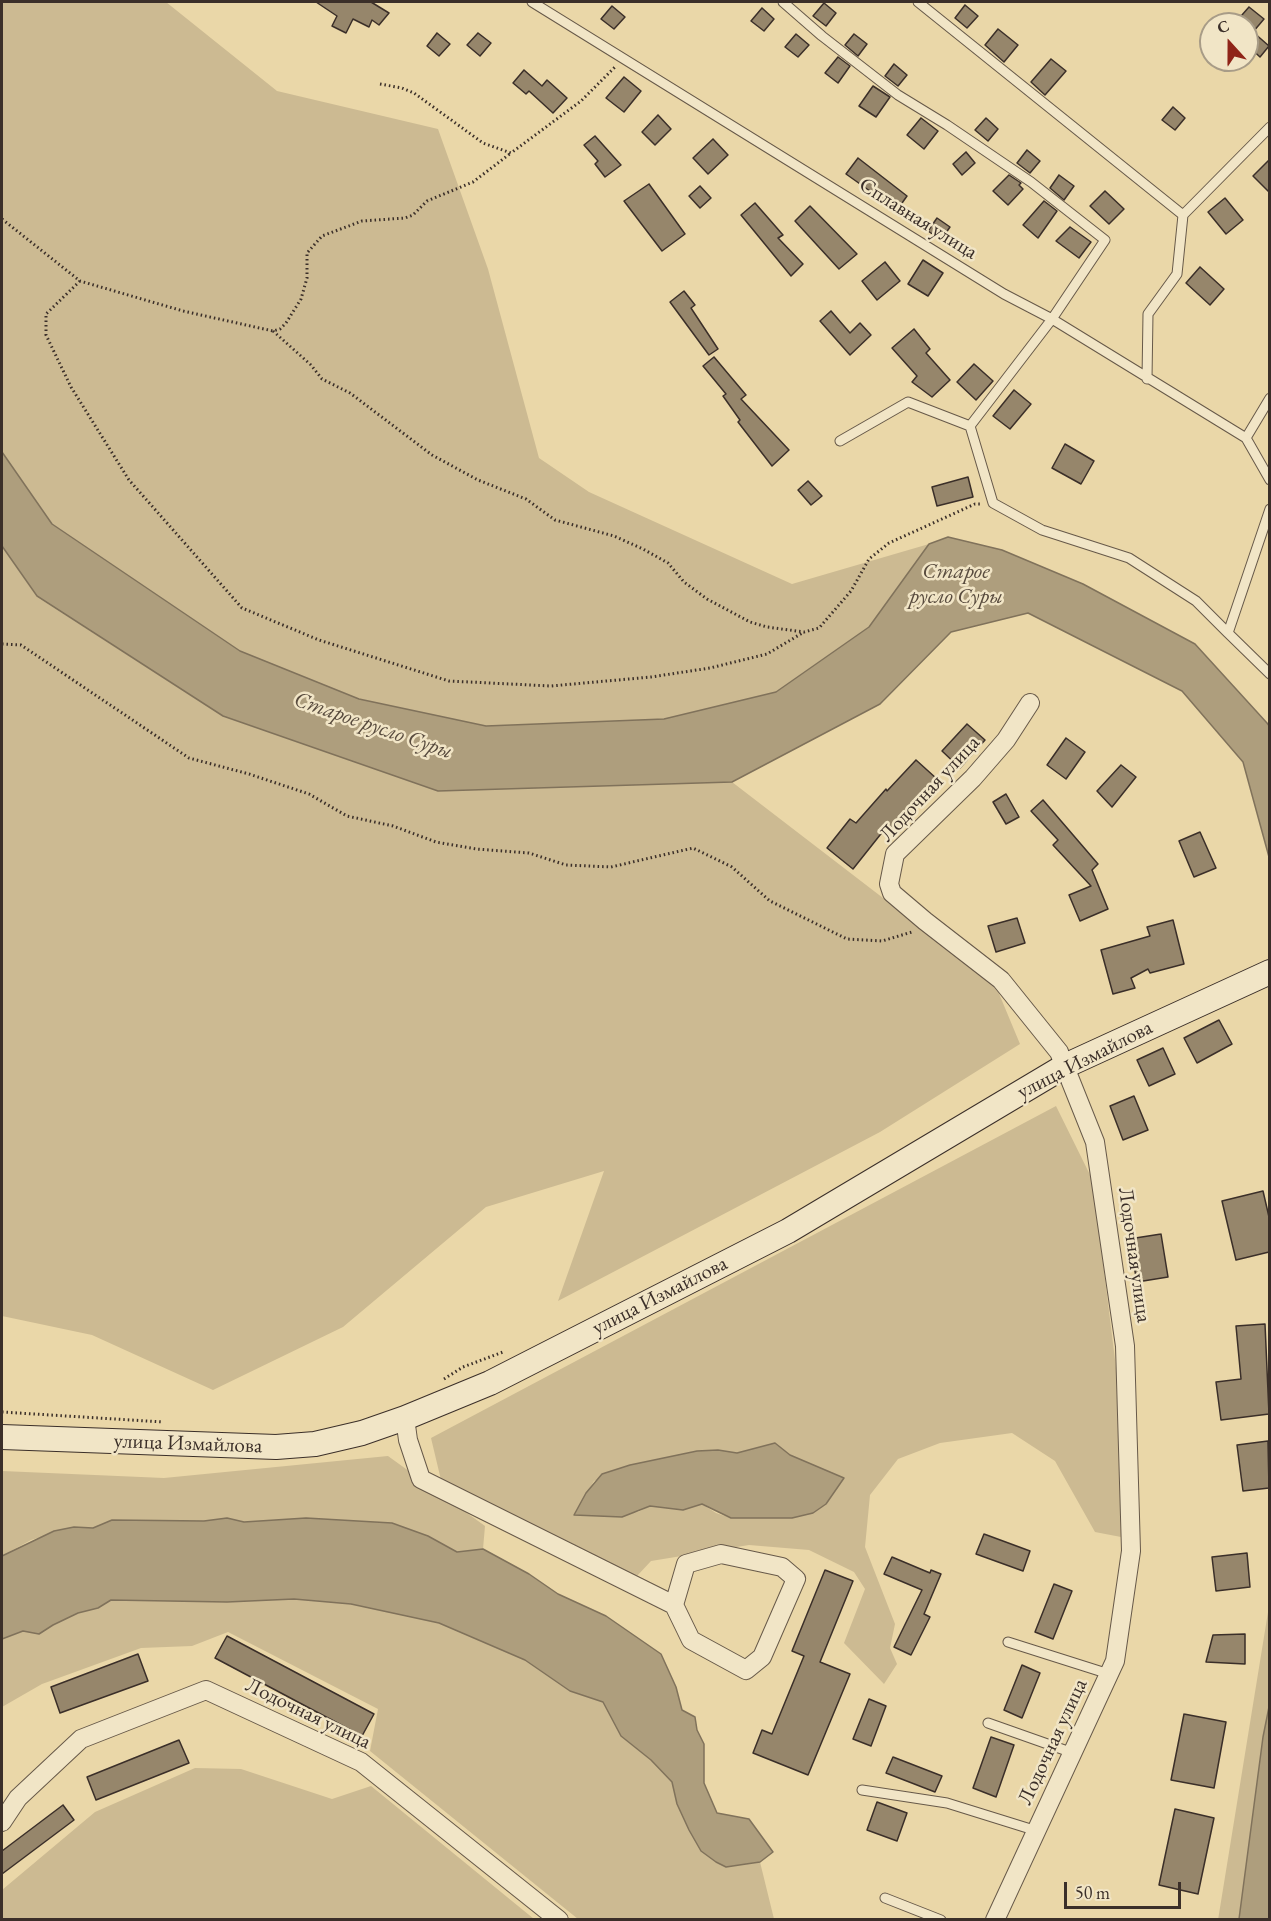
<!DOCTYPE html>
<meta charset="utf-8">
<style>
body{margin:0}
#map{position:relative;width:1271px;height:1921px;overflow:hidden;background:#ead7a8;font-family:"EB Garamond",serif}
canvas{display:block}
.frame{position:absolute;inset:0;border:3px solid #3b2f29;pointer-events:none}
.north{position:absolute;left:1199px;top:12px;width:60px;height:60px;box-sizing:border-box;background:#f1e5c6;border:2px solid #a89c87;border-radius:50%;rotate:339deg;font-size:16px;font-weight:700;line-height:24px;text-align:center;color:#3b2f29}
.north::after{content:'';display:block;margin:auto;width:21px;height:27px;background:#8f2418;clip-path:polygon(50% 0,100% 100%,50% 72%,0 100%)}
.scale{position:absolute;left:1064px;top:1882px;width:117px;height:27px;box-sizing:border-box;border:3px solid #3b2f29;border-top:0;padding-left:8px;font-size:18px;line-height:21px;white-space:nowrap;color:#3b2f29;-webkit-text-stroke:4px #f1e5c6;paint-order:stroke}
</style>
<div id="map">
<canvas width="1271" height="1921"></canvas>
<div class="frame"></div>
<div class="north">С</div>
<div class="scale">50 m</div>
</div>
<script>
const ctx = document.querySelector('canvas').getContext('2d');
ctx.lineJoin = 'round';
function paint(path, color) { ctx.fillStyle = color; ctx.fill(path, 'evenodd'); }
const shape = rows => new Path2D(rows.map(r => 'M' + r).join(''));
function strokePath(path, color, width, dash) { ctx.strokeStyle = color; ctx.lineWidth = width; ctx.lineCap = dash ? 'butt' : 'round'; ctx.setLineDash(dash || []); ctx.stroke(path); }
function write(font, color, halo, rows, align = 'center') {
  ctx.font = font + ' "EB Garamond",serif'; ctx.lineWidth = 5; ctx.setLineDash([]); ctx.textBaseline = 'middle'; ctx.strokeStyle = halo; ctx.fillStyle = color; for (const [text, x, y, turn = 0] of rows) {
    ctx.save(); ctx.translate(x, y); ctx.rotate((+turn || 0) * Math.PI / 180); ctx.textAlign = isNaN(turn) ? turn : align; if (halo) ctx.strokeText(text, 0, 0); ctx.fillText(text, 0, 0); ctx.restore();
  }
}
const green = shape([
 [2,2,166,2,277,91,438,129,488,269,539,458,589,492,792,584,929,544,869,627,776,692,664,719,486,726,359,699,240,651,52,524,2,452],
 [2,546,37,597,223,716,438,791,732,782,995,984,1020,1044,880,1132,558,1301,604,1171,486,1207,343,1327,213,1390,92,1335,2,1316],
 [1056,1106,1093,1181,1116,1368,1121,1537,1095,1532,1055,1461,1012,1433,940,1443,898,1459,870,1495,865,1547,895,1624,890,1648,897,1664,884,1684,844,1643,865,1589,854,1572,809,1550,749,1545,651,1561,637,1576,441,1480,431,1438],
 [775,1443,790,1455,844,1478,826,1504,792,1518,731,1518,716,1513,702,1504,683,1510,650,1506,638,1512,604,1516,574,1515,594,1481,631,1465,697,1451,718,1450,737,1454],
 [388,1456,485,1526,483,1549,457,1552,428,1536,392,1523,306,1518,244,1522,227,1518,204,1521,112,1520,93,1528,74,1527,31,1540,2,1556,2,1471,164,1478],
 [136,1599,227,1602,294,1599,351,1604,439,1623,525,1660,604,1702,621,1736,651,1760,672,1782,677,1804,701,1851,726,1867,760,1862,774,1919,578,1919,370,1751,378,1709,228,1632,192,1646,141,1648,42,1684,2,1707,2,1639,24,1631,39,1634,53,1625,78,1613,98,1608,111,1600],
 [1269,1606,1269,1707,1239,1919,1218,1920],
 [195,1768,241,1769,332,1799,371,1786,534,1919,2,1919,2,1890,95,1812]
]);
const water = shape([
 [2,452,52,524,240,651,359,699,486,726,664,719,776,692,869,627,929,544,948,537,1002,550,1083,584,1195,644,1267,723,1270,727,1269,857,1243,762,1182,691,1028,613,951,632,880,704,732,782,438,791,223,716,37,596,2,546,2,452],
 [775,1443,790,1455,844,1478,826,1504,813,1513,792,1518,731,1518,702,1504,683,1510,650,1506,622,1517,574,1515,586,1493,602,1474,630,1465,697,1451,718,1450,737,1453,775,1443],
 [227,1518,244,1522,306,1518,392,1523,428,1536,457,1552,483,1549,529,1574,558,1594,606,1616,661,1654,676,1687,682,1710,695,1717,697,1730,704,1744,704,1783,717,1813,749,1819,773,1852,760,1862,746,1864,726,1867,716,1862,701,1851,689,1830,677,1804,672,1782,651,1760,621,1736,603,1702,570,1691,525,1660,439,1623,351,1604,294,1599,227,1602,111,1600,98,1608,78,1613,53,1625,39,1634,23,1631,2,1639,2,1556,54,1531,74,1527,93,1528,112,1520,204,1521,227,1518],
 [1269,1707,1269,1919,1239,1919,1263,1737,1269,1707]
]);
const building = shape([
 [316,2,371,2,389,13,379,25,372,20,369,27,353,19,346,33,332,26,337,16,316,2],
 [824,3,836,13,826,26,813,16,824,3],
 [965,5,978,16,967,28,955,18,965,5],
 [612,6,625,17,614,29,601,19,612,6],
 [1249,7,1264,19,1253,32,1269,46,1260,57,1247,45,1247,24,1234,24,1249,7],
 [762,8,774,19,764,31,751,21,762,8],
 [998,29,1018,45,1004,62,985,45,998,29],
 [437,33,450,44,439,56,427,46,437,33],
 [478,33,491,43,480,56,467,45,478,33],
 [796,34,809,45,798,57,785,47,796,34],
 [854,34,867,44,858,56,845,45,854,34],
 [838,57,850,66,838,83,825,73,838,57],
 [1051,59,1066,71,1045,95,1031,82,1051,59],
 [894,64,907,75,898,86,885,76,894,64],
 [524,70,542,86,547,80,567,98,553,113,529,91,526,94,513,83,524,70],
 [624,77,641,91,624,112,606,98,624,77],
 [873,86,890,97,876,117,859,106,873,86],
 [1173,107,1185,118,1175,130,1162,120,1173,107],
 [658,115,671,129,655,145,642,132,658,115],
 [921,118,938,131,924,149,907,135,921,118],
 [986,118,998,129,988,141,975,130,986,118],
 [595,136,621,165,605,177,595,164,598,161,584,145,595,136],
 [713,139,728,155,708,174,693,158,713,139],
 [1027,150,1040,161,1030,173,1017,163,1027,150],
 [966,152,975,163,962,175,953,164,966,152],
 [858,158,907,196,895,213,875,199,877,196,846,174,858,158],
 [1269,160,1269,192,1253,176,1269,160],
 [1009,175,1021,183,1019,185,1023,189,1008,205,993,191,1009,175],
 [1059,175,1074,186,1064,200,1050,188,1059,175],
 [649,184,685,234,662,251,624,201,649,184],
 [700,186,711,198,700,208,689,196,700,186],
 [1105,191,1124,209,1109,224,1090,206,1105,191],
 [1225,198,1243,220,1226,234,1208,212,1225,198],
 [1044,201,1057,211,1038,238,1023,225,1044,201],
 [755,203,783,235,778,238,803,264,791,276,741,215,755,203],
 [810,206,857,254,839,269,795,221,810,206],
 [937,218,950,227,941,240,928,231,937,218],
 [1070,227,1091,242,1079,258,1056,241,1070,227],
 [923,260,943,273,928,296,908,284,923,260],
 [885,262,900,281,877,300,862,281,885,262],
 [1200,267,1224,289,1210,305,1186,283,1200,267],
 [684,291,695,305,691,308,718,349,709,355,670,302,684,291],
 [831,311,850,333,860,323,871,335,850,355,820,321,831,311],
 [914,329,930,349,926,353,950,380,932,397,912,382,917,376,892,348,914,329],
 [714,357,746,395,741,399,789,450,772,466,738,422,740,420,723,396,726,394,703,366,714,357],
 [974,364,993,381,976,400,957,382,974,364],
 [1014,390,1031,404,1010,429,993,416,1014,390],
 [1065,444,1094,461,1081,484,1052,468,1065,444],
 [968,477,973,497,937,506,932,487,968,477],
 [808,481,822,496,811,505,798,490,808,481],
 [967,724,985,740,960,768,942,751,967,724],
 [1066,738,1085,752,1066,779,1047,765,1066,738],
 [916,760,937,779,888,834,884,830,853,869,827,848,850,819,856,823,886,789,887,791,916,760],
 [1121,765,1136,777,1112,807,1097,791,1121,765],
 [1006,794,1019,817,1006,824,993,802,1006,794],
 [1043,800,1098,864,1092,870,1108,909,1080,921,1069,895,1091,886,1053,845,1058,840,1031,811,1043,800],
 [1200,832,1216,868,1194,877,1179,841,1200,832],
 [1017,918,1025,943,996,952,988,926,1017,918],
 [1173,920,1184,964,1150,973,1148,969,1131,978,1135,988,1113,994,1101,950,1150,936,1147,927,1173,920],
 [1219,1020,1232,1044,1197,1063,1184,1038,1219,1020],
 [1163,1048,1175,1074,1149,1086,1137,1060,1163,1048],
 [1134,1096,1148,1130,1123,1140,1110,1106,1134,1096],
 [1263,1191,1269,1217,1269,1252,1236,1260,1222,1201,1263,1191],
 [1161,1234,1168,1277,1137,1282,1129,1239,1161,1234],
 [1265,1324,1269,1414,1221,1420,1216,1382,1241,1379,1236,1326,1265,1324],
 [1268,1441,1269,1488,1243,1491,1237,1445,1268,1441],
 [984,1534,1030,1551,1023,1571,976,1554,984,1534],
 [1247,1553,1250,1587,1216,1591,1212,1557,1247,1553],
 [892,1557,930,1573,931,1570,941,1574,924,1614,930,1617,911,1655,894,1647,922,1590,884,1574,892,1557],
 [825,1570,853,1581,820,1662,850,1674,808,1775,753,1753,762,1730,772,1734,804,1656,792,1651,825,1570],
 [1054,1584,1072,1591,1053,1639,1035,1632,1054,1584],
 [1245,1634,1245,1664,1206,1662,1213,1635,1245,1634],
 [227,1636,374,1714,362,1736,215,1658,227,1636],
 [138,1654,148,1681,60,1713,51,1687,138,1654],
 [1022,1665,1040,1673,1022,1718,1004,1710,1022,1665],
 [869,1699,886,1706,871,1746,853,1739,869,1699],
 [1184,1714,1226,1722,1214,1788,1171,1780,1184,1714],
 [991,1737,1014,1745,996,1797,973,1788,991,1737],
 [179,1740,189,1763,96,1800,87,1777,179,1740],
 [893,1757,942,1776,935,1792,886,1773,893,1757],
 [877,1802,907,1813,897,1841,867,1830,877,1802],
 [63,1805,74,1820,2,1874,2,1851,63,1805],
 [1175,1809,1214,1818,1198,1894,1159,1885,1175,1809]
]);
const path = shape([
 [380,84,402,88,414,93,483,143,511,153,581,101,616,66],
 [2,219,80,281,183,311,273,331,280,329,286,323,301,299,307,278,307,253,322,236,362,221,405,218,413,215,427,201,473,182,511,153],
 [80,281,46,314,46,335,71,387,129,480,242,608,319,640,449,681,551,686,651,677,710,668,767,654,804,632],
 [273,331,311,365,322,379,350,393,432,455,478,480,526,499,555,520,614,536,643,549,668,563,684,582,707,599,750,622,767,627,804,632,819,628,851,591,869,559,889,543,975,504,982,504],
 [2,644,21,645,189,758,249,774,309,794,347,816,393,826,436,842,476,849,529,853,566,865,611,867,693,848,732,867,770,901,847,939,882,941,912,932],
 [444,1379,463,1367,503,1352],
 [2,1412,163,1422]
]);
const service = shape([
 [532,2,1004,294,1052,319,1246,438,1270,480],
 [783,2,822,36,898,95,947,125,1031,182,1105,240,1052,319,970,426,908,402,840,441],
 [918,2,1183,215,1177,274,1148,314,1147,379],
 [1183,215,1270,127],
 [970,426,993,503,1042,530,1129,558,1196,601,1228,633],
 [1246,438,1270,398],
 [1270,509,1228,633,1270,674],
 [1008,1642,1109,1674],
 [988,1723,1073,1753],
 [862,1790,947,1803,1037,1831],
 [885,1898,941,1920]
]);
const minor = shape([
 [405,1418,408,1440,421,1479,674,1605,691,1640,746,1670,762,1657,796,1579,782,1567,721,1554,686,1564,674,1605],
 [2,1822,18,1798,81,1739,206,1690,361,1762,559,1920],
 [995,1920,1115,1661,1131,1551,1125,1346,1095,1142,1059,1052,1001,980,925,921,892,893,889,884,895,854,973,778,1006,740,1030,703]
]);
const secondary = shape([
 [2,1437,276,1447,315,1444,362,1433,405,1418,490,1383,788,1231,1065,1066,1270,972]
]);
const streetNames = [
 ["Сплавная улица",918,219,32],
 ["Лодочная улица",930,789,-47],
 ["улица Измайлова",1085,1060,-27],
 ["Лодочная улица",1134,1255,82],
 ["улица Измайлова",660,1296,-27],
 ["улица Измайлова",188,1444,2],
 ["Лодочная улица",308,1714,26],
 ["Лодочная улица",1053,1742,-65]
];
const waterNames = [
 ["Старое",956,572],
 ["русло Суры",956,597],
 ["Старое русло Суры",373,726,19]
];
paint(green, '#ccba92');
paint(water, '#ae9e7d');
strokePath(water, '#80725b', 1.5);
paint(building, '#96866b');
strokePath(building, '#3b2f29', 1.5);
strokePath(service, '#675949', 11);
strokePath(minor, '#675949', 20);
strokePath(secondary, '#3b2f29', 26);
strokePath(path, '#3b2f29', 3, [1.5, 3]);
strokePath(service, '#f1e5c6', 9);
strokePath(minor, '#f1e5c6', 18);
strokePath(secondary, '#f1e5c6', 24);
write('21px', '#3b2f29', '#f1e5c6', streetNames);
write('italic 22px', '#584b3e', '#f1e5c6', waterNames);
</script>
